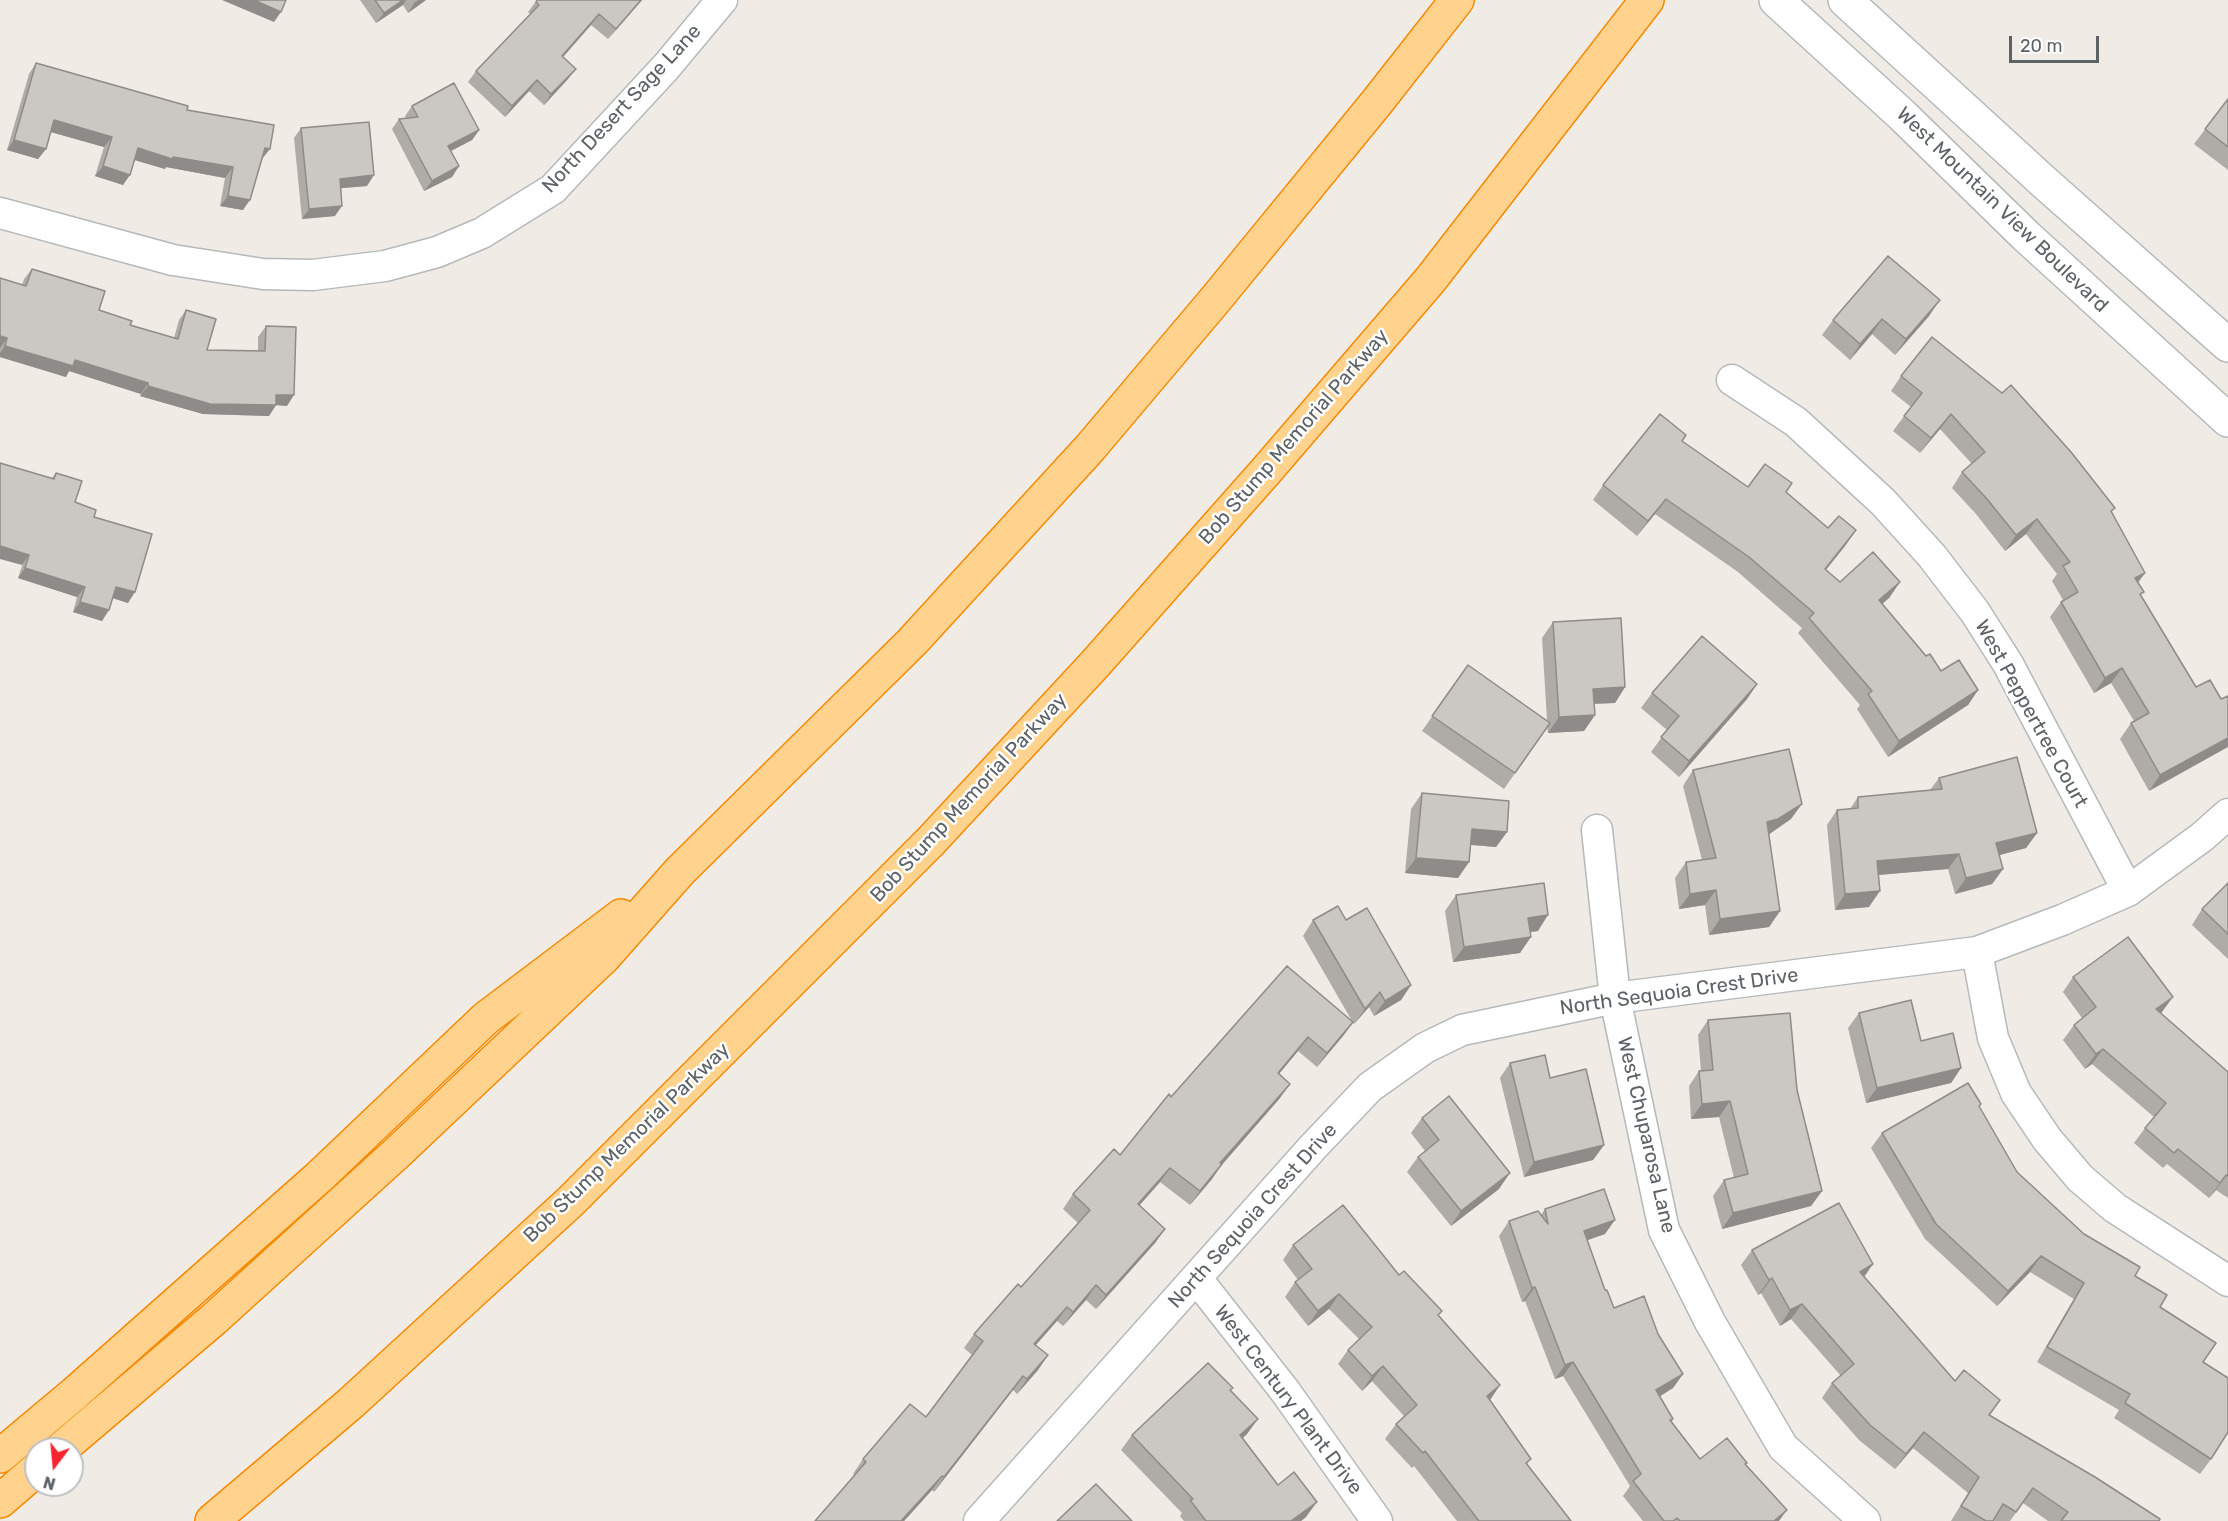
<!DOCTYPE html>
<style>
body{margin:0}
#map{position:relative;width:2228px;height:1521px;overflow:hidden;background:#f0ece5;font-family:Rubik,sans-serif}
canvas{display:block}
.north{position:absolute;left:24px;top:1437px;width:60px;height:60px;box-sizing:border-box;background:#fff;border:2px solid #bec0c2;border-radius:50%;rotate:196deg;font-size:16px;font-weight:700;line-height:24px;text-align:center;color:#5c6266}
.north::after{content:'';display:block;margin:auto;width:21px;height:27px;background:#f62530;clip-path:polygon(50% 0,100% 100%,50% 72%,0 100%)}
.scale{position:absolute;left:2009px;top:36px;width:90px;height:27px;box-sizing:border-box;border:3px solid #5c6266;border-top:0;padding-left:8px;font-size:18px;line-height:21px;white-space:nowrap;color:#5c6266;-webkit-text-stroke:4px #fff;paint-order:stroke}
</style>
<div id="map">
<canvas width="2228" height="1521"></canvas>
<div class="north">N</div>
<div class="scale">20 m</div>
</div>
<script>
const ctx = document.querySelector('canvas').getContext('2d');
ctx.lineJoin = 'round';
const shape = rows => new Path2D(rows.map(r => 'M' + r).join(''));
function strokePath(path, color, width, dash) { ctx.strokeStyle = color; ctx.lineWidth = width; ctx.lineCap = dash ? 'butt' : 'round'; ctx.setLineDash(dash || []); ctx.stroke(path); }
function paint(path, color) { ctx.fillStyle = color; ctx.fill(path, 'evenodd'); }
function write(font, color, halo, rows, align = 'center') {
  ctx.font = font + ' Rubik,sans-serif'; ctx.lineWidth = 5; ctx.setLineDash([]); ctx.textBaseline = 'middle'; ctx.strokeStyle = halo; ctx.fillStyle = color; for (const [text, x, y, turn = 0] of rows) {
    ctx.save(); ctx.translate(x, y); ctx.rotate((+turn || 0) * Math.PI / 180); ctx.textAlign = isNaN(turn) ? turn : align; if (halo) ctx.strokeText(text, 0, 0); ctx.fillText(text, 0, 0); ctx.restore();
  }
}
const minor = shape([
 [0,213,173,260,263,274,313,275,385,266,437,252,482,233,553,189,666,67,722,0],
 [1732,380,1796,422,1883,502,1932,556,1975,612,2008,664,2128,891],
 [1597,830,1615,998,1664,1230,1710,1322,1783,1447,1865,1521],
 [1977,952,1993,1038,2016,1093,2047,1139,2080,1178,2115,1208,2228,1281],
 [1197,1279,1285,1391,1377,1521],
 [979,1521,1313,1147,1370,1087,1425,1048,1462,1030,1615,998,1977,952,2062,920,2128,891,2202,837,2228,814]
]);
const tertiary = shape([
 [1776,0,1902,115,2026,236,2228,420],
 [1845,0,2045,183,2228,345]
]);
const motorway = shape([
 [61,1449,214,1319,398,1152,603,958,680,871,912,642,1089,449,1215,300,1377,102,1457,0],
 [0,1456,74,1394,319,1177,486,1018,621,916],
 [0,1501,36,1470],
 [212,1521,351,1403,571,1201,931,841,1095,664,1266,471,1431,279,1647,0]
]);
const wall = shape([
 [360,0,426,0,408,13,403,5,376,23],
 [537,0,642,0,608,39,591,25,563,57,568,79,544,105,529,91,505,117,468,82,476,71,530,14,528,12],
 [36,63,187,110,262,159,243,210,220,206,225,178,166,167,165,169,135,160,123,185,95,176,104,147,51,132,46,149,38,159,7,150,29,74],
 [2228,99,2228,170,2194,144],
 [412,106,479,130,472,140,451,151,459,166,452,177,424,191,392,129,399,119,406,118,405,116],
 [301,128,367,186,341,188,335,216,302,219,294,138],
 [32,269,99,310,130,325,174,338,179,320,186,310,207,350,258,351,258,337,266,326,287,406,276,405,269,416,203,414,140,396,141,394,69,371,66,377,0,357,0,278,22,285,24,279],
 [1929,316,1895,355,1872,334,1850,360,1822,335,1833,320],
 [1901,376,2115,508,2111,513,2145,573,2138,582,2141,596,2196,687,2221,699,2149,791,2120,739,2131,723,2134,721,2111,683,2094,693,2050,617,2061,602,2063,600,2052,581,2057,574,2026,534,2005,551,1976,514,1952,488,1962,472,1972,464,1940,429,1920,453,1893,431,1911,407,1891,391],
 [1682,441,1748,487,1786,492,1828,528,1856,530,1845,546,1826,570,1840,582,1900,582,1889,598,1882,604,1926,656,1941,671,1978,690,1968,705,1888,757,1857,709,1860,705,1798,633,1802,628,1738,572,1655,514,1637,536,1593,500,1603,485],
 [56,473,75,502,94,517,128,603,113,598,102,621,73,612,77,597,18,578,51,479],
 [1553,622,1625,687,1615,703,1594,704,1595,715,1584,731,1548,733,1547,727,1504,789,1422,731,1468,665,1547,720,1542,638],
 [1757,684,1747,699,1679,777,1651,752,1667,730,1641,708,1652,693],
 [1693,770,1791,819,1769,834,1780,911,1769,927,1709,935,1705,905,1679,909,1675,878,1686,862,1702,860,1683,786],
 [1939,778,2037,833,2026,848,1999,855,2003,869,1992,884,1955,894,1948,869,1878,875,1869,907,1835,910,1827,825,1837,810,1850,809,1858,797,1930,790],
 [1422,793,1507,832,1496,847,1471,845,1469,862,1458,878,1405,873,1411,809],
 [2228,883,2228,959,2192,925,2202,909],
 [1456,895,1538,931,1530,932,1520,953,1453,962,1445,911],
 [1313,920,1346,920,1411,985,1401,1000,1374,1016,1369,1007,1354,1024,1353,1023,1343,1036,1317,1067,1298,1051,1279,1074,1280,1098,1220,1166,1212,1179,1190,1205,1160,1182,1139,1206,1165,1229,1155,1243,1096,1309,1086,1300,1063,1326,1057,1321,1036,1345,1048,1355,1038,1370,1017,1394,1013,1390,934,1492,932,1490,904,1521,815,1521,855,1475,853,1474,863,1459,926,1417,972,1355,964,1348,974,1334,1021,1287,1078,1223,1063,1209,1073,1194,1120,1155,1287,966,1352,1021,1303,936],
 [2073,977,2162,1012,2161,1013,2228,1072,2228,1198,2216,1190,2209,1198,2167,1164,2163,1168,2134,1143,2145,1128,2154,1117,2092,1064,2085,1069,2063,1040,2074,1025,2082,1018,2063,992],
 [1859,1013,1921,1041,1961,1068,1951,1083,1866,1103,1848,1028],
 [1708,1020,1797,1090,1822,1191,1811,1206,1722,1229,1713,1196,1724,1180,1734,1178,1719,1117,1691,1119,1689,1086,1699,1071,1701,1071,1698,1035],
 [1510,1063,1550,1078,1604,1145,1593,1160,1524,1177,1500,1078],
 [1981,1104,1979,1107,2017,1172,2084,1234,2135,1276,2203,1362,2211,1459,2200,1474,2114,1418,2119,1410,2037,1362,2074,1299,2030,1272,1997,1306,1925,1239,1871,1148,1882,1133],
 [1422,1118,1499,1189,1451,1226,1407,1172,1418,1157,1425,1151,1411,1133],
 [1545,1209,1605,1234,1587,1240,1605,1290,1614,1308,1658,1334,1683,1374,1673,1388,1660,1396,1673,1419,1671,1422,1700,1459,1745,1465,1779,1521,1643,1521,1623,1496,1630,1486,1563,1376,1555,1379,1525,1301,1522,1302,1499,1236,1509,1221,1541,1215],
 [1293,1245,1399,1275,1442,1311,1438,1316,1500,1385,1490,1400,1531,1459,1527,1464,1571,1521,1457,1521,1414,1466,1412,1468,1385,1439,1396,1424,1404,1416,1372,1381,1362,1391,1338,1364,1348,1350,1359,1339,1329,1309,1308,1326,1285,1297,1295,1282,1298,1280,1283,1260],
 [1752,1250,1864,1277,1955,1381,2000,1400,1990,1415,2159,1521,2048,1521,2023,1503,2010,1521,1995,1521,1993,1520,1993,1521,1951,1521,1968,1493,1913,1448,1895,1469,1859,1440,1822,1398,1832,1383,1841,1376,1791,1319,1780,1326,1761,1293,1758,1295,1741,1265],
 [1231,1391,1247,1434,1243,1438,1278,1485,1306,1517,1301,1521,1184,1521,1180,1516,1182,1513,1121,1450,1132,1435]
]);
const shadedWall = shape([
 [222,0,254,0,281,12,274,22],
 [403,0,406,0,403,5,376,23,384,13],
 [419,0,426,0,408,13,415,2],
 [641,0,642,0,608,39,616,29],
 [599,14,591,25,555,66,562,56],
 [576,69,568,79,544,105,551,94],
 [537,80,529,91,505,117,512,106],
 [54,120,112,137,104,147,47,131],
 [479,130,472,140,441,156,448,146],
 [14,140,46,149,38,159,7,150],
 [138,148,173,157,233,167,225,178,166,167,165,169,131,159],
 [265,148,270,149,262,159,258,158],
 [103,166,130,175,123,185,95,176],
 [459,166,452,177,424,191,432,181],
 [374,175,367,186,332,189,340,179],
 [228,196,250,200,243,210,220,206],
 [342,206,335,216,302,219,309,209],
 [1940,300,1929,316,1895,355,1906,339],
 [1882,319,1872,334,1850,360,1860,344],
 [0,336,7,338,0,348],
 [5,346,75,360,148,383,141,394,69,371,66,377,0,357,0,353],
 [148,386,276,395,294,395,287,406,276,405,269,416,203,414,140,396],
 [1951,414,1940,429,1920,453,1931,438],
 [1666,499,1655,514,1637,536,1648,521],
 [2037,519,2026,534,2005,551,2016,535],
 [1856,530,1845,546,1814,584,1825,569],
 [0,546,29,555,22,565,0,559],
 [25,568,85,587,77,597,18,578],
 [2145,573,2134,588,2135,578],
 [1900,582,1889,598,1868,616,1879,600],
 [116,587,135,592,128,603,109,597],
 [80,602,109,610,102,621,73,612],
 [2122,668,2111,683,2094,693,2105,678],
 [1757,684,1747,699,1679,777,1689,761],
 [1625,687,1615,703,1582,704,1593,689],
 [1978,690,1968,705,1888,757,1899,741],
 [1595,715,1584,731,1548,733,1559,717],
 [2228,738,2228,747,2149,791,2160,775],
 [1802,804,1791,819,1768,835,1767,822],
 [1472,829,1507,832,1496,847,1462,844],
 [2037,833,2026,848,1985,859,1996,843],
 [1959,854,1948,869,1866,876,1877,861],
 [1416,858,1469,862,1458,878,1405,873],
 [2003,869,1992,884,1955,894,1966,878],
 [1716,890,1705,905,1679,909,1690,894],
 [1880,891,1869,907,1835,910,1845,894],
 [1780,911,1769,927,1709,935,1720,919],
 [1548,915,1538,931,1517,934,1528,918],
 [1531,937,1520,953,1453,962,1464,947],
 [1411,985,1401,1000,1374,1016,1385,1001],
 [1380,992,1369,1007,1354,1024,1365,1009],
 [2173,997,2162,1012,2146,1024,2156,1009],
 [1353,1022,1343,1036,1317,1067,1327,1053],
 [1308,1037,1298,1051,1268,1087,1278,1073],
 [2103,1049,2092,1064,2085,1069,2096,1054],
 [1961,1068,1951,1083,1866,1103,1877,1088],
 [1290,1084,1280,1098,1221,1166,1212,1179,1190,1205,1220,1163],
 [1730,1101,1719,1117,1691,1119,1702,1104],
 [1604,1145,1593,1160,1524,1177,1534,1162],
 [1170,1168,1160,1182,1128,1218,1138,1204],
 [1510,1173,1499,1189,1451,1226,1461,1211],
 [2226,1175,2216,1190,2209,1198,2220,1183],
 [1822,1191,1811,1206,1722,1229,1733,1213],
 [1615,1220,1605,1234,1574,1245,1584,1231],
 [1165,1229,1155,1243,1096,1309,1106,1295],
 [2041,1256,2030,1272,1997,1306,2008,1291],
 [1873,1264,1862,1280,1860,1272],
 [1772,1278,1761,1293,1758,1295,1769,1280],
 [1096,1285,1086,1300,1063,1326,1073,1312],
 [1535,1287,1525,1301,1522,1302,1532,1288],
 [1339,1294,1329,1309,1308,1326,1318,1311],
 [1802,1304,1791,1319,1780,1326,1790,1310],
 [1067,1307,1057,1321,1024,1358,1034,1344],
 [1048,1355,1038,1370,1017,1394,1027,1379],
 [1573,1362,1563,1376,1555,1379,1565,1365],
 [1383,1366,1372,1381,1362,1391,1372,1376],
 [1683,1374,1673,1388,1646,1405,1656,1390],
 [1023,1376,1013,1390,934,1492,944,1477],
 [1500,1385,1490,1400,1487,1396],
 [1258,1419,1247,1434,1229,1451,1240,1435],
 [1924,1432,1913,1448,1895,1469,1906,1454],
 [942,1476,932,1490,904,1521,901,1521],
 [1317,1502,1306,1517,1301,1521,1291,1521],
 [1787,1510,1779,1521,1774,1521]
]);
const building = shape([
 [254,0,286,0,281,12,254,0],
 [375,0,403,0,384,13,375,0],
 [537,0,641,0,616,29,599,14,562,56,576,69,551,94,537,80,512,106,476,71,539,5,536,2,537,0],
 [36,63,188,106,187,110,274,125,270,149,265,148,250,200,228,196,233,167,173,157,172,159,138,148,130,175,103,166,112,137,54,120,46,149,14,140,36,63],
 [454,83,479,130,448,146,459,166,432,181,399,119,418,117,412,106,454,83],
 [2228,99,2228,147,2205,129,2228,99],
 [369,122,374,175,340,179,342,206,309,209,301,128,369,122],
 [1888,256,1940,300,1906,339,1882,319,1860,344,1833,320,1888,256],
 [32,269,105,291,99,310,132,321,130,325,178,339,186,310,216,319,207,350,265,351,266,326,296,327,294,395,276,395,276,405,210,404,148,386,148,383,75,360,73,366,5,346,7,338,0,336,0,278,26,286,32,269],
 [1932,337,2002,393,2011,385,2071,452,2115,508,2111,511,2145,573,2135,578,2144,592,2140,594,2196,687,2210,680,2221,699,2228,696,2228,738,2160,775,2131,723,2149,713,2122,668,2105,678,2061,602,2078,592,2063,566,2070,562,2037,519,2016,535,1987,499,1962,472,1985,452,1951,414,1931,438,1904,416,1922,393,1901,376,1932,337],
 [1660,414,1686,435,1682,441,1748,487,1765,464,1792,483,1786,492,1828,528,1839,516,1856,530,1825,569,1840,582,1873,552,1900,582,1879,600,1926,656,1930,654,1941,671,1959,660,1978,690,1899,741,1868,694,1872,691,1809,618,1814,613,1749,557,1666,499,1648,521,1603,485,1660,414],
 [0,463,54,479,56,473,82,481,75,502,96,510,94,517,152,534,135,592,116,587,109,610,80,602,85,587,25,568,29,555,0,546,0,463],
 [1621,618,1625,687,1593,689,1595,715,1559,717,1553,622,1621,618],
 [1702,636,1757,684,1689,761,1661,737,1679,716,1652,693,1702,636],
 [1468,665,1550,723,1515,773,1432,716,1468,665],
 [1789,749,1802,804,1778,819,1767,822,1780,911,1720,919,1716,890,1690,894,1686,862,1716,858,1693,770,1789,749],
 [2017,757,2037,833,1996,843,2003,869,1966,878,1959,854,1877,861,1880,891,1845,894,1837,810,1858,808,1858,797,1942,789,1939,778,2017,757],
 [1422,793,1509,801,1507,832,1472,829,1469,862,1416,858,1422,793],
 [1544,883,1548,915,1528,918,1531,937,1464,947,1456,895,1544,883],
 [2228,883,2228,934,2202,909,2228,883],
 [1338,906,1346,920,1367,908,1411,985,1385,1001,1380,992,1365,1009,1313,920,1338,906],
 [2128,937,2173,997,2156,1009,2228,1072,2228,1176,2226,1175,2220,1183,2178,1149,2174,1153,2145,1128,2166,1103,2103,1049,2096,1054,2074,1025,2096,1007,2073,977,2128,937],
 [1287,966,1353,1022,1327,1053,1308,1037,1278,1073,1290,1084,1220,1163,1222,1164,1200,1191,1170,1168,1138,1204,1165,1229,1106,1295,1096,1285,1073,1312,1067,1307,1034,1344,1048,1355,1027,1379,1023,1376,944,1477,942,1476,901,1521,815,1521,866,1462,863,1459,910,1404,926,1417,983,1341,974,1334,1018,1284,1021,1287,1090,1210,1073,1194,1114,1149,1120,1155,1169,1094,1171,1097,1287,966],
 [1911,1000,1921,1041,1953,1033,1961,1068,1877,1088,1859,1013,1911,1000],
 [1790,1013,1797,1090,1822,1191,1733,1213,1724,1180,1748,1174,1730,1101,1702,1104,1699,1071,1713,1070,1708,1020,1790,1013],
 [1545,1055,1550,1078,1586,1069,1604,1145,1534,1162,1510,1063,1545,1055],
 [1968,1083,1981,1104,1979,1106,2017,1172,2084,1234,2140,1267,2135,1276,2167,1295,2160,1307,2216,1343,2203,1362,2228,1378,2228,1432,2211,1459,2125,1403,2130,1394,2047,1347,2084,1283,2041,1256,2008,1291,1936,1224,1882,1133,1968,1083],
 [1449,1096,1510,1173,1461,1211,1418,1157,1439,1140,1422,1118,1449,1096],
 [1604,1189,1615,1220,1584,1231,1605,1290,1607,1290,1614,1308,1644,1296,1658,1334,1683,1374,1656,1390,1673,1419,1670,1420,1700,1459,1727,1438,1747,1463,1745,1464,1787,1510,1774,1521,1680,1521,1677,1518,1673,1521,1664,1521,1633,1481,1641,1474,1573,1362,1565,1365,1535,1287,1532,1288,1509,1221,1538,1211,1548,1224,1545,1209,1604,1189],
 [1839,1203,1873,1264,1860,1272,1955,1381,1964,1370,2000,1400,1989,1415,2095,1477,2160,1519,2159,1521,2061,1521,2068,1512,2033,1488,2016,1512,2003,1504,1993,1521,1986,1521,1961,1506,1979,1477,1924,1432,1906,1454,1870,1425,1832,1383,1854,1364,1802,1304,1790,1310,1772,1278,1769,1280,1752,1250,1839,1203],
 [1343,1205,1399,1275,1404,1271,1442,1311,1438,1315,1500,1385,1487,1396,1531,1459,1526,1463,1571,1521,1479,1521,1425,1451,1423,1453,1396,1424,1417,1405,1383,1366,1372,1376,1348,1350,1372,1327,1339,1294,1318,1311,1295,1282,1312,1269,1293,1245,1343,1205],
 [1208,1363,1233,1388,1230,1390,1258,1419,1240,1435,1278,1485,1294,1472,1317,1502,1291,1521,1206,1521,1190,1500,1193,1499,1132,1435,1208,1363],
 [1096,1484,1132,1521,1057,1521,1096,1484]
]);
const streetNames = [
 ["North Desert Sage Lane",622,109,-47],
 ["West Mountain View Boulevard",2002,210,44],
 ["Bob Stump Memorial Parkway",1294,437,-49],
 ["West Peppertree Court",2031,714,61],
 ["Bob Stump Memorial Parkway",969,798,-47],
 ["North Sequoia Crest Drive",1679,992,-8],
 ["West Chuparosa Lane",1646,1135,77],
 ["Bob Stump Memorial Parkway",627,1143,-44],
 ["North Sequoia Crest Drive",1253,1216,-48],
 ["West Century Plant Drive",1288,1400,53]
];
strokePath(minor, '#b5b9bc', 33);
strokePath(tertiary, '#b5b9bc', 36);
strokePath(motorway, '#f58900', 36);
strokePath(minor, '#fff', 30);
strokePath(tertiary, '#fff', 33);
strokePath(motorway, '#ffd38d', 33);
paint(wall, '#afaba7');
paint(shadedWall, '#8e8b88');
paint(building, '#cbc7c2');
strokePath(building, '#8e8b88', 1.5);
write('20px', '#5c6266', '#fff', streetNames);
</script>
